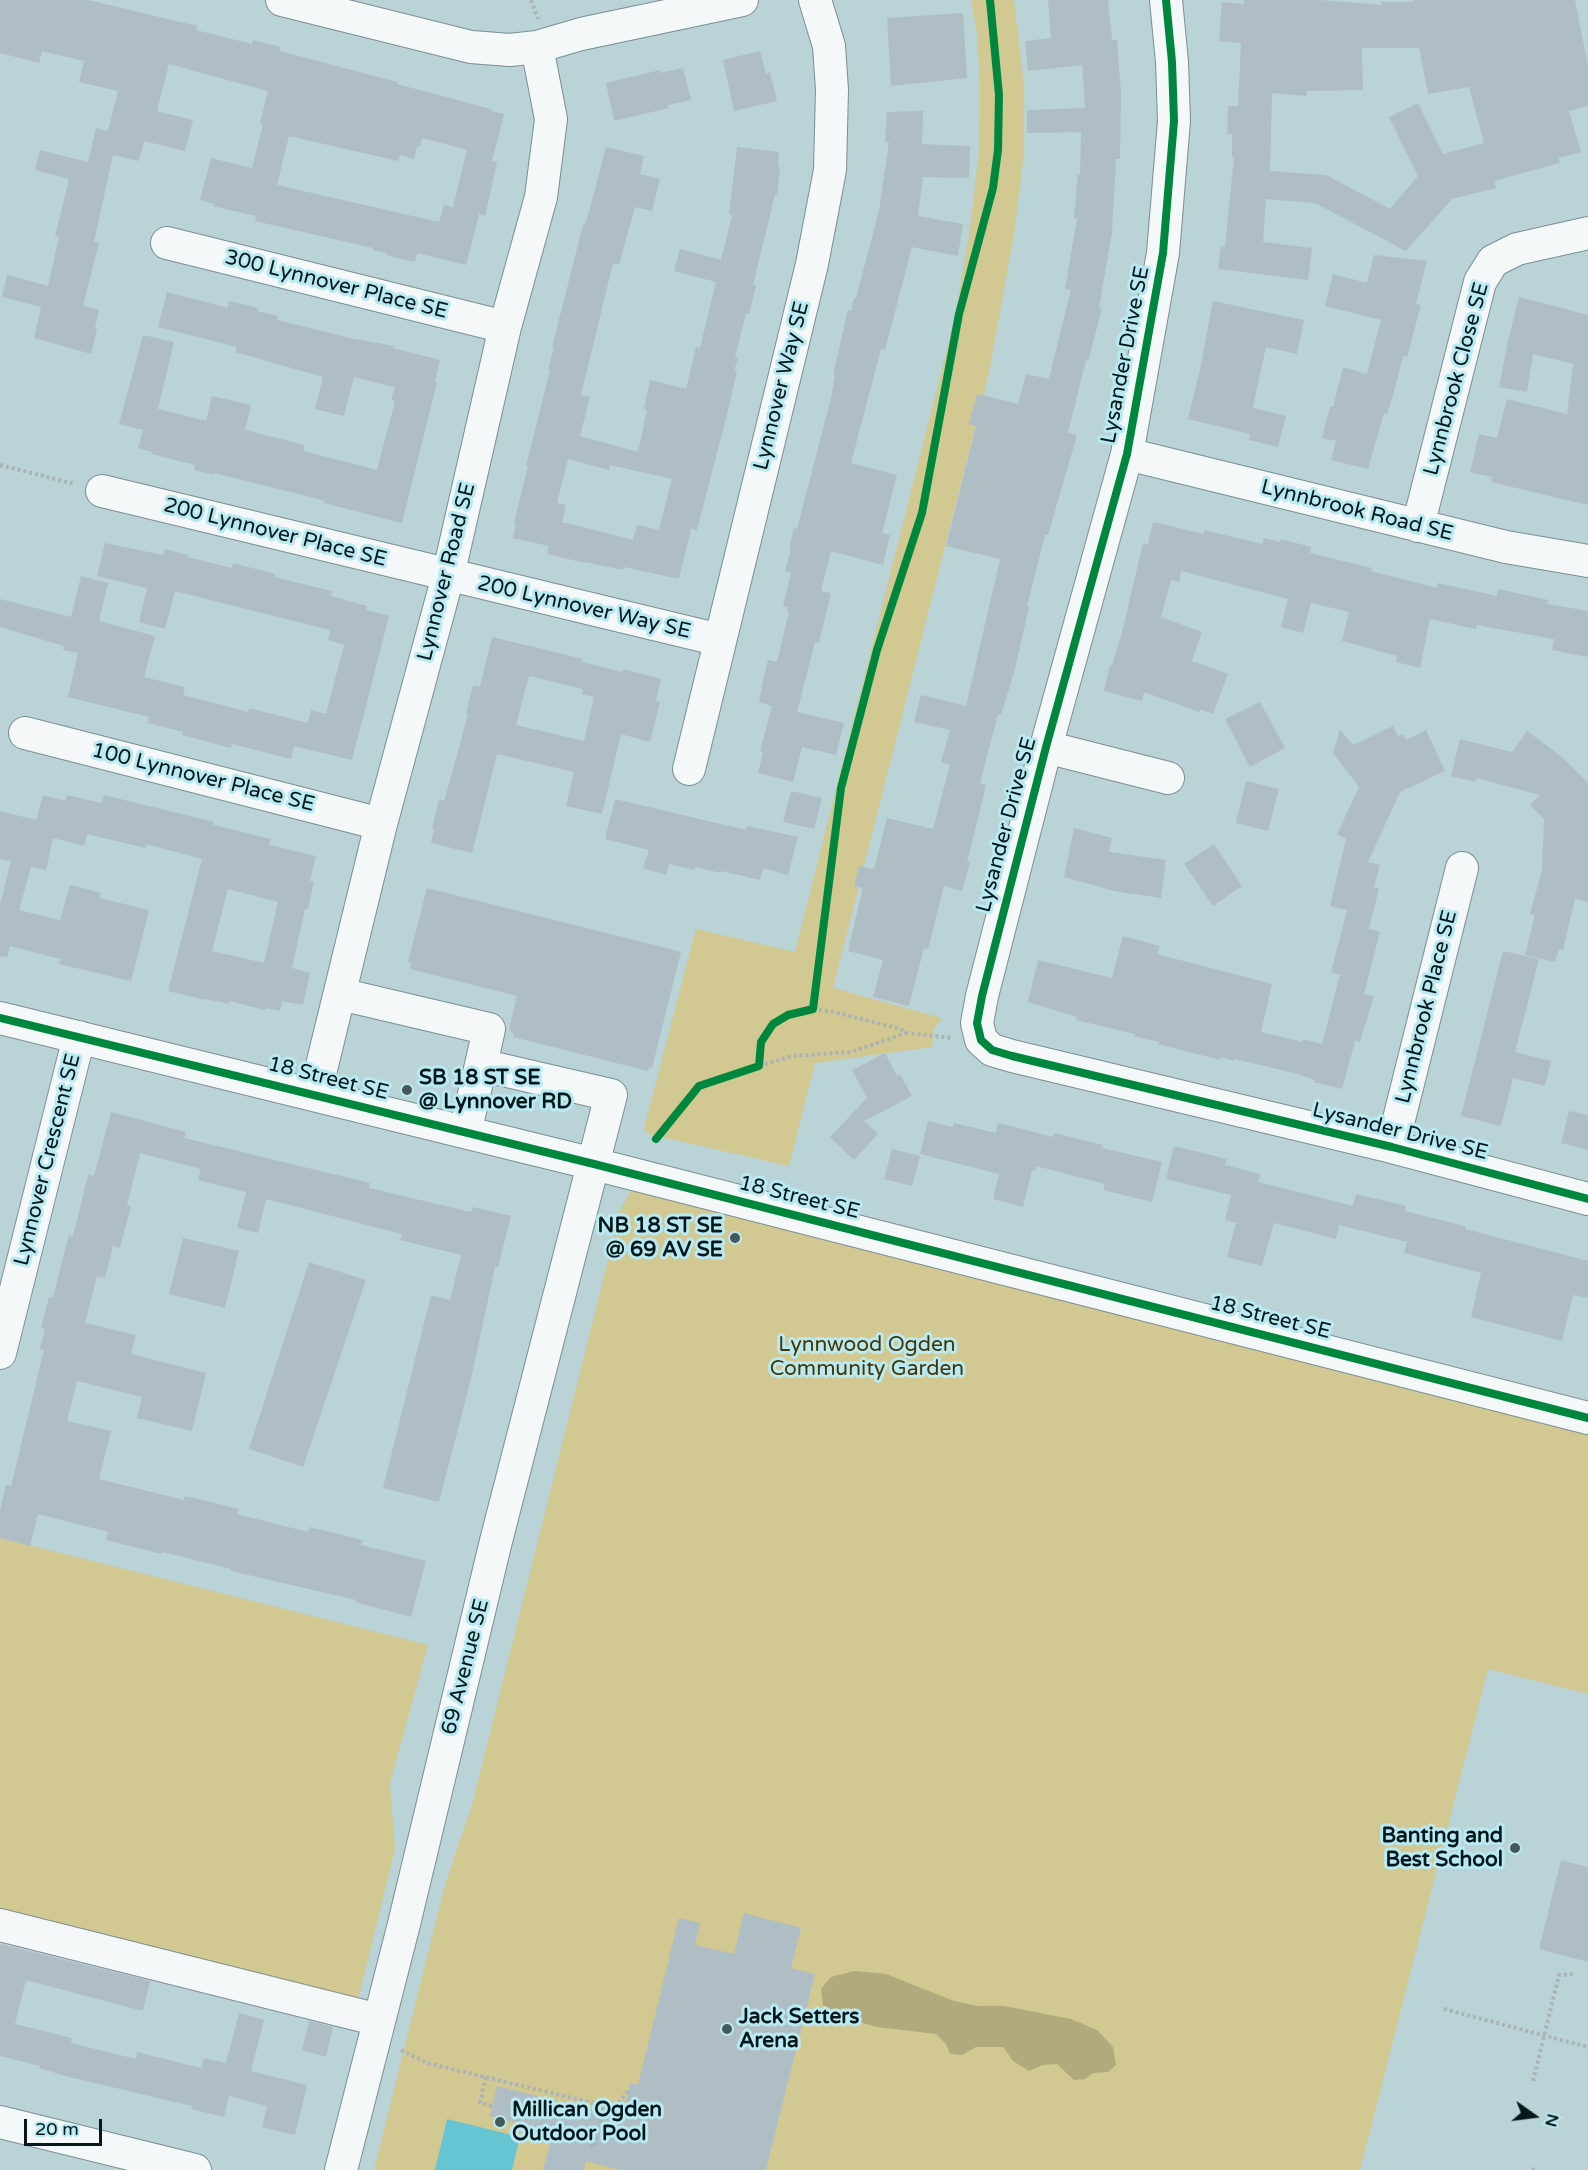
<!DOCTYPE html>
<style>
body{margin:0}
#map{position:relative;width:1588px;height:2170px;overflow:hidden;background:#b9d3d6;font-family:"Varela Round",sans-serif}
canvas{display:block}
.north{position:absolute;left:1504px;top:2086px;width:60px;height:60px;-webkit-text-stroke:4px #b9e9f1;paint-order:stroke;rotate:104deg;font-size:16px;font-weight:700;line-height:24px;text-align:center;color:#06181b}
.north::after{content:'';display:block;margin:auto;width:21px;height:27px;background:#06181b;clip-path:polygon(50% 0,100% 100%,50% 72%,0 100%)}
.scale{position:absolute;left:24px;top:2119px;width:78px;height:27px;box-sizing:border-box;border:3px solid #06181b;border-top:0;padding-left:8px;font-size:18px;line-height:21px;white-space:nowrap;color:#06181b;-webkit-text-stroke:4px #b9e9f1;paint-order:stroke}
</style>
<div id="map">
<canvas width="1588" height="2170"></canvas>
<div class="north">N</div>
<div class="scale">20 m</div>
</div>
<script>
const ctx = document.querySelector('canvas').getContext('2d');
ctx.lineJoin = 'round';
function paint(path, color) { ctx.fillStyle = color; ctx.fill(path, 'evenodd'); }
const shape = rows => new Path2D(rows.map(r => 'M' + r).join(''));
function strokePath(path, color, width, dash) { ctx.strokeStyle = color; ctx.lineWidth = width; ctx.lineCap = dash ? 'butt' : 'round'; ctx.setLineDash(dash || []); ctx.stroke(path); }
function write(font, color, halo, rows, align = 'center') {
  ctx.font = font + ' "Varela Round",sans-serif'; ctx.lineWidth = 6; ctx.setLineDash([]); ctx.textBaseline = 'middle'; ctx.strokeStyle = halo; ctx.fillStyle = color; for (const [text, x, y, turn = 0] of rows) {
    ctx.save(); ctx.translate(x, y); ctx.rotate((+turn || 0) * Math.PI / 180); ctx.textAlign = isNaN(turn) ? turn : align; if (halo) ctx.strokeText(text, 0, 0); ctx.fillText(text, 0, 0); ctx.restore();
  }
}
const green = shape([
 [971,0,1014,0,1024,85,1024,152,1014,234,989,373,833,988,942,1018,934,1029,932,1047,815,1063,789,1166,648,1134,644,1128,696,929,795,952,955,317,970,229,979,151,980,88,977,33],
 [639,1176,1588,1418,1588,1694,1488,1669,1360,2170,374,2170,446,1881,472,1805,621,1208],
 [0,1538,428,1645,390,1783,395,1849,358,2000,0,1911]
]);
const forest = shape([
 [854,1971,886,1974,954,2001,978,2006,1004,2006,1071,2019,1097,2030,1113,2047,1116,2065,1108,2072,1093,2073,1085,2079,1074,2080,1057,2064,1043,2065,1029,2071,1013,2061,1003,2047,976,2047,962,2055,950,2054,946,2044,936,2034,877,2027,845,2018,823,2005,821,1989,831,1977]
]);
const water = shape([
 [447,2119,520,2137,512,2170,435,2170]
]);
const building = shape([
 [0,0,88,0,197,26,196,30,252,44,253,40,281,47,280,51,397,82,397,84,491,109,491,111,504,114,492,161,497,162,485,216,479,214,466,265,417,253,415,262,386,255,387,253,373,250,373,248,255,221,256,216,213,206,214,204,200,200,211,158,252,168,263,124,260,123,268,91,169,64,157,111,193,120,185,151,144,141,139,161,113,155,94,242,99,243,83,306,99,310,95,328,97,329,91,354,34,338,41,307,2,297,7,275,48,286,59,237,55,236,69,179,35,170,40,150,88,162,96,128,108,131,118,91,79,82,84,61,42,51,39,63,0,53],
 [289,136,398,161,400,155,414,159,417,147,420,147,422,138,467,150,453,207,444,205,439,222,277,185],
 [1048,0,1108,0,1112,40,1117,40,1121,93,1120,159,1116,159,1112,232,1099,308,1102,309,1088,361,1086,360,1068,433,1077,435,1048,535,1045,535,1027,606,1029,607,1015,669,1001,715,998,714,980,783,986,785,967,862,970,862,962,891,944,886,928,949,924,948,909,1006,873,997,883,960,848,951,862,891,862,888,854,886,859,866,874,869,887,818,933,829,950,765,941,762,950,730,914,722,921,695,966,706,1000,559,946,546,976,426,969,424,977,394,1018,404,1026,374,1049,379,1071,290,1065,289,1077,218,1074,218,1078,174,1080,175,1081,132,1027,133,1027,110,1085,108,1082,65,1028,71,1025,41,1051,38],
 [1244,0,1320,0,1381,5,1381,2,1413,2,1413,0,1575,0,1588,66,1588,106,1569,111,1581,152,1558,158,1560,163,1494,181,1496,188,1452,199,1406,251,1315,203,1266,199,1263,242,1312,248,1308,280,1218,269,1221,246,1225,247,1234,157,1232,157,1232,134,1227,134,1228,106,1238,106,1241,43,1219,41,1222,2,1244,4],
 [1362,48,1419,48,1428,94,1469,87,1484,143,1443,154,1418,103,1389,117,1418,176,1390,209,1326,175,1270,171,1272,93,1307,96,1307,91,1363,90],
 [963,13,967,78,891,86,887,18],
 [760,51,766,74,770,72,777,101,734,111,723,60],
 [683,68,691,100,668,105,669,108,614,121,606,83,660,70,660,73],
 [923,111,922,144,970,146,969,178,923,177,918,216,963,224,958,256,912,247,885,350,881,349,851,463,897,475,882,533,890,535,883,565,831,551,821,591,831,593,819,643,815,642,797,712,844,723,836,755,802,747,793,782,758,773,763,752,760,751,772,706,759,702,763,681,768,660,777,662,789,612,787,612,788,607,783,606,791,573,785,571,791,549,789,549,794,528,797,529,831,398,835,375,833,375,848,310,851,311,854,298,856,298,879,211,889,142,885,142,887,112],
 [606,147,644,156,640,174,660,179,652,211,635,207,619,265,613,263,581,395,590,397,580,436,638,452,647,410,644,409,650,380,686,389,696,347,700,348,716,282,674,271,680,249,721,260,732,215,729,214,737,147,779,152,778,166,780,167,777,196,775,195,753,285,756,286,749,314,746,313,735,357,738,358,734,371,737,372,725,422,697,530,691,529,679,579,624,567,623,570,585,562,585,563,547,554,549,546,513,538,516,523,514,523,528,466,526,466,550,370,548,370,554,347,552,347,583,225,585,225,589,212],
 [568,459,609,470,610,465,672,479,659,530,637,525,633,540,562,522,566,505,557,503],
 [1374,255,1427,261,1416,304,1421,305,1407,357,1403,356,1394,392,1387,414,1384,413,1368,469,1331,460,1336,441,1322,438,1330,407,1333,407,1343,367,1367,374,1381,320,1325,306,1333,274,1367,283],
 [167,292,228,308,229,301,258,308,257,311,278,316,277,320,350,338,394,346,393,348,440,360,435,382,437,382,402,523,324,503,325,501,311,497,214,473,213,475,194,470,195,465,151,454,152,452,138,448,143,430,119,424,143,335,174,342,158,409,206,421,212,396,251,405,245,430,305,445,303,451,377,470,395,401,391,400,395,387,354,377,344,416,315,409,323,377,235,352,237,347,158,327],
 [1519,297,1588,315,1588,505,1491,482,1492,477,1470,472,1479,434,1497,438,1507,399,1567,414,1573,364,1533,354,1527,392,1499,387,1508,341],
 [1213,301,1304,320,1297,354,1266,347,1254,402,1253,408,1286,416,1278,447,1249,440,1250,434,1188,419,1201,365],
 [1153,522,1203,534,1204,530,1262,544,1264,538,1280,542,1281,539,1311,547,1310,553,1372,568,1371,571,1437,588,1438,583,1497,596,1498,589,1548,600,1547,604,1588,611,1588,657,1552,650,1554,639,1477,625,1476,629,1430,619,1420,668,1396,662,1397,656,1342,641,1349,612,1311,603,1303,633,1281,627,1288,599,1181,571,1179,582,1171,580,1161,617,1202,632,1192,661,1228,674,1213,714,1200,709,1199,712,1144,692,1142,701,1104,691,1110,665,1112,666,1119,641,1120,641,1143,543,1148,544],
 [105,543,163,555,165,549,189,555,188,557,232,568,233,563,275,574,274,577,332,591,331,596,367,606,366,610,389,616,352,760,294,746,291,759,232,744,231,748,182,735,183,732,148,723,149,717,68,697,78,653,63,650,64,646,0,627,0,599,71,617,81,576,108,583,99,621,155,636,144,677,185,687,183,695,248,712,249,708,308,723,311,710,326,714,344,645,328,640,330,630,175,591,165,629,139,622,147,588,97,576],
 [492,637,583,659,582,662,623,672,623,669,661,679,656,701,660,702,650,742,621,734,602,814,566,806,574,772,497,754,472,853,431,843,434,829,432,829,439,799,444,801,454,766,468,714,466,713,473,685,480,687],
 [529,676,583,689,582,694,594,697,584,741,516,725],
 [1260,702,1285,748,1250,767,1225,719],
 [1393,726,1398,736,1403,734,1406,740,1426,730,1445,771,1400,792,1368,862,1380,865,1374,887,1379,888,1369,929,1380,932,1364,994,1374,996,1360,1042,1355,1041,1342,1089,1314,1082,1315,1080,1294,1073,1235,1059,1234,1061,1221,1057,1220,1060,1158,1044,1159,1042,1134,1036,1135,1034,1076,1020,1077,1017,1028,1002,1038,960,1112,978,1123,936,1160,946,1157,954,1272,984,1261,1032,1302,1042,1302,1039,1322,1044,1340,975,1331,972,1347,910,1330,906,1346,839,1337,834,1359,787,1333,753,1340,730,1353,745],
 [1527,731,1562,757,1588,783,1588,902,1575,899,1563,950,1559,949,1555,962,1525,955,1535,915,1530,914,1542,870,1544,819,1530,805,1540,795,1476,778,1475,782,1451,776,1460,739,1512,752],
 [1246,781,1279,789,1268,831,1236,823],
 [791,791,822,798,814,829,783,822],
 [43,795,65,801,67,795,102,803,104,795,214,822,213,825,271,839,269,845,316,856,310,881,314,882,308,909,305,909,292,968,310,973,303,1005,282,1001,280,1011,266,1008,265,1010,229,1001,229,1004,206,999,206,1000,168,991,202,859,146,844,145,848,87,834,84,846,53,838,46,870,31,867,19,910,60,920,70,885,101,893,100,898,149,910,131,981,59,964,60,959,10,946,7,957,0,956,0,905,11,861,0,859,0,811,36,820],
 [228,889,278,902,264,963,212,951],
 [615,799,746,830,747,826,798,837,788,875,763,868,760,880,722,871,721,873,695,867,694,870,669,864,666,875,643,868,649,850,605,839],
 [1074,828,1112,838,1109,852,1166,860,1161,898,1114,891,1064,877],
 [1214,844,1242,886,1213,906,1184,864],
 [427,888,681,952,652,1068,649,1067,648,1071,513,1037,514,1034,509,1030,517,996,410,969,411,963,408,962],
 [1503,951,1539,959,1515,1052,1551,1061,1545,1086,1513,1078,1501,1126,1461,1116],
 [885,1053,897,1076,900,1074,912,1096,864,1121,878,1134,854,1160,830,1137,867,1098,852,1070],
 [1569,1111,1588,1115,1588,1150,1561,1143],
 [111,1112,186,1132,184,1138,370,1183,369,1188,471,1212,473,1207,511,1216,498,1267,495,1267,471,1379,439,1502,383,1488,431,1295,450,1300,461,1255,400,1240,402,1234,266,1199,258,1233,237,1228,246,1192,198,1180,201,1169,140,1153,127,1205,131,1206,120,1248,113,1246,105,1278,97,1276,85,1323,136,1335,131,1354,206,1373,192,1431,137,1418,142,1397,77,1381,67,1421,111,1431,99,1479,184,1500,185,1496,239,1509,237,1514,308,1532,309,1527,363,1540,361,1545,426,1561,411,1617,355,1602,356,1600,231,1571,231,1569,163,1552,162,1554,106,1540,108,1532,38,1514,30,1546,0,1538,0,1511,6,1485,11,1486,44,1350,40,1349,45,1329,41,1328,49,1297,53,1298,69,1235,73,1236,88,1175,94,1176],
 [928,1121,953,1127,954,1123,996,1133,998,1123,1053,1137,1054,1133,1103,1145,1102,1148,1162,1162,1152,1202,1103,1190,1105,1184,1036,1166,1035,1171,1032,1170,1023,1207,993,1199,999,1174,920,1154],
 [1174,1146,1227,1159,1225,1165,1260,1174,1258,1182,1353,1206,1356,1194,1406,1206,1405,1211,1465,1226,1465,1229,1588,1261,1588,1298,1573,1295,1562,1341,1471,1317,1481,1273,1404,1253,1407,1242,1339,1225,1336,1239,1274,1223,1262,1266,1227,1257,1236,1223,1225,1220,1231,1195,1166,1179],
 [892,1149,920,1156,912,1186,884,1179],
 [183,1238,239,1251,225,1308,169,1294],
 [309,1262,366,1280,303,1467,249,1449],
 [1561,1860,1588,1867,1588,1962,1539,1949],
 [744,1913,801,1928,791,1968,815,1974,766,2170,620,2170,586,2161,584,2170,543,2170,553,2132,490,2116,497,2086,622,2117,630,2083,638,2085,679,1918,700,1923,695,1945,734,1954],
 [0,1944,150,1981,143,2011,26,1980,15,2024,72,2038,71,2043,136,2059,137,2052,201,2068,204,2058,226,2063,239,2013,264,2020,251,2071,307,2085,295,2135,262,2127,267,2106,229,2096,224,2117,191,2109,192,2106,69,2077,39,2068,40,2066,0,2056],
 [309,2021,333,2027,326,2057,302,2050]
]);
const path = shape([
 [531,0,538,19],
 [0,465,75,484],
 [813,1009,834,1012,900,1029,907,1033,953,1038],
 [759,1066,792,1056,851,1052,906,1033],
 [1444,2009,1588,2047],
 [401,2050,427,2063,614,2108,628,2091],
 [486,2077,480,2103,492,2106],
 [1533,2081,1559,1975,1574,1974],
 [590,2145,594,2147,604,2106],
 [1533,2170,1534,2168]
]);
const minor = shape([
 [282,0,471,47,510,50,537,47,581,34,742,0],
 [1166,0,1172,62,1174,121,1163,253,1127,454,1046,747,982,996,977,1023,981,1040,992,1050,1012,1056,1392,1147,1588,1199],
 [167,243,505,327],
 [1127,454,1506,547,1588,561],
 [102,491,720,640],
 [1418,526,1480,282,1493,261,1517,249,1588,233],
 [25,733,381,824],
 [1046,747,1168,778],
 [689,769,812,264,830,170,832,90,829,46,815,0],
 [340,994,489,1029,481,1065,611,1095,496,1541,404,1924,341,2170],
 [0,1018,594,1164,1588,1418],
 [315,1094,381,824,448,576,505,327,541,197,551,119,537,47],
 [465,1132,481,1065],
 [1392,1147,1462,868],
 [0,1353,79,1037],
 [0,1925,379,2020],
 [0,2122,195,2170]
]);
const cycleway = shape([
 [1166,0,1172,62,1174,121,1163,253,1127,454,1046,747,982,996,977,1023,981,1040,992,1050,1012,1056,1392,1147,1588,1199],
 [0,1018,594,1164,1588,1418],
 [656,1139,699,1086,759,1066,761,1042,773,1024,788,1015,813,1009,841,788,877,650,922,513,959,314,993,188,998,150,999,95,990,0]
]);
const markers = [
 [407,1090,6,"#45595c"],
 [735,1238,6,"#45595c"],
 [1515,1848,6,"#45595c"],
 [727,2029,6,"#45595c"],
 [500,2122,6,"#45595c"]
];
const streetNames = [
 ["300 Lynnover Place SE",336,285,14],
 ["Lysander Drive SE",1126,355,-79],
 ["Lynnbrook Close SE",1457,379,-75],
 ["Lynnover Way SE",782,386,-76],
 ["Lynnbrook Road SE",1357,511,14],
 ["200 Lynnover Place SE",275,533,14],
 ["Lynnover Road SE",447,572,-76],
 ["200 Lynnover Way SE",584,608,13],
 ["100 Lynnover Place SE",203,778,14],
 ["Lysander Drive SE",1007,825,-75],
 ["Lynnbrook Place SE",1427,1007,-76],
 ["18 Street SE",328,1079,14],
 ["Lysander Drive SE",1400,1132,14],
 ["Lynnover Crescent SE",48,1160,-76],
 ["18 Street SE",799,1198,14],
 ["18 Street SE",1270,1318,14],
 ["69 Avenue SE",466,1667,-76]
];
const poiNames = [
 ["SB 18 ST SE",419,1078],
 ["@ Lynnover RD",419,1102],
 ["NB 18 ST SE",723,1226,"right"],
 ["@ 69 AV SE",723,1250,"right"],
 ["Banting and",1503,1836,"right"],
 ["Best School",1503,1860,"right"],
 ["Jack Setters",739,2017],
 ["Arena",739,2041],
 ["Millican Ogden",512,2110],
 ["Outdoor Pool",512,2134]
];
const parkNames = [
 ["Lynnwood Ogden",867,1345],
 ["Community Garden",867,1369]
];
paint(green, '#d1c892');
paint(forest, '#b0aa7c');
paint(water, '#65c5d3');
paint(building, '#afbec5');
strokePath(minor, '#7b8f92', 34);
strokePath(path, '#abb4b5', 4, [3, 3]);
strokePath(minor, '#f4f8f9', 32);
strokePath(cycleway, '#00873e', 8);
for (const [x, y, r, color] of markers) { const dot = new Path2D(); dot.arc(x, y, r, 0, 2 * Math.PI); ctx.fillStyle = color; ctx.fill(dot); strokePath(dot, '#b9e9f1', 2); }
write('21px', '#06181b', '#b9e9f1', streetNames);
write('bold 21px', '#06181b', '#b9e9f1', poiNames, 'left');
write('21px', '#453502', '#b9e9f1', parkNames);
</script>
